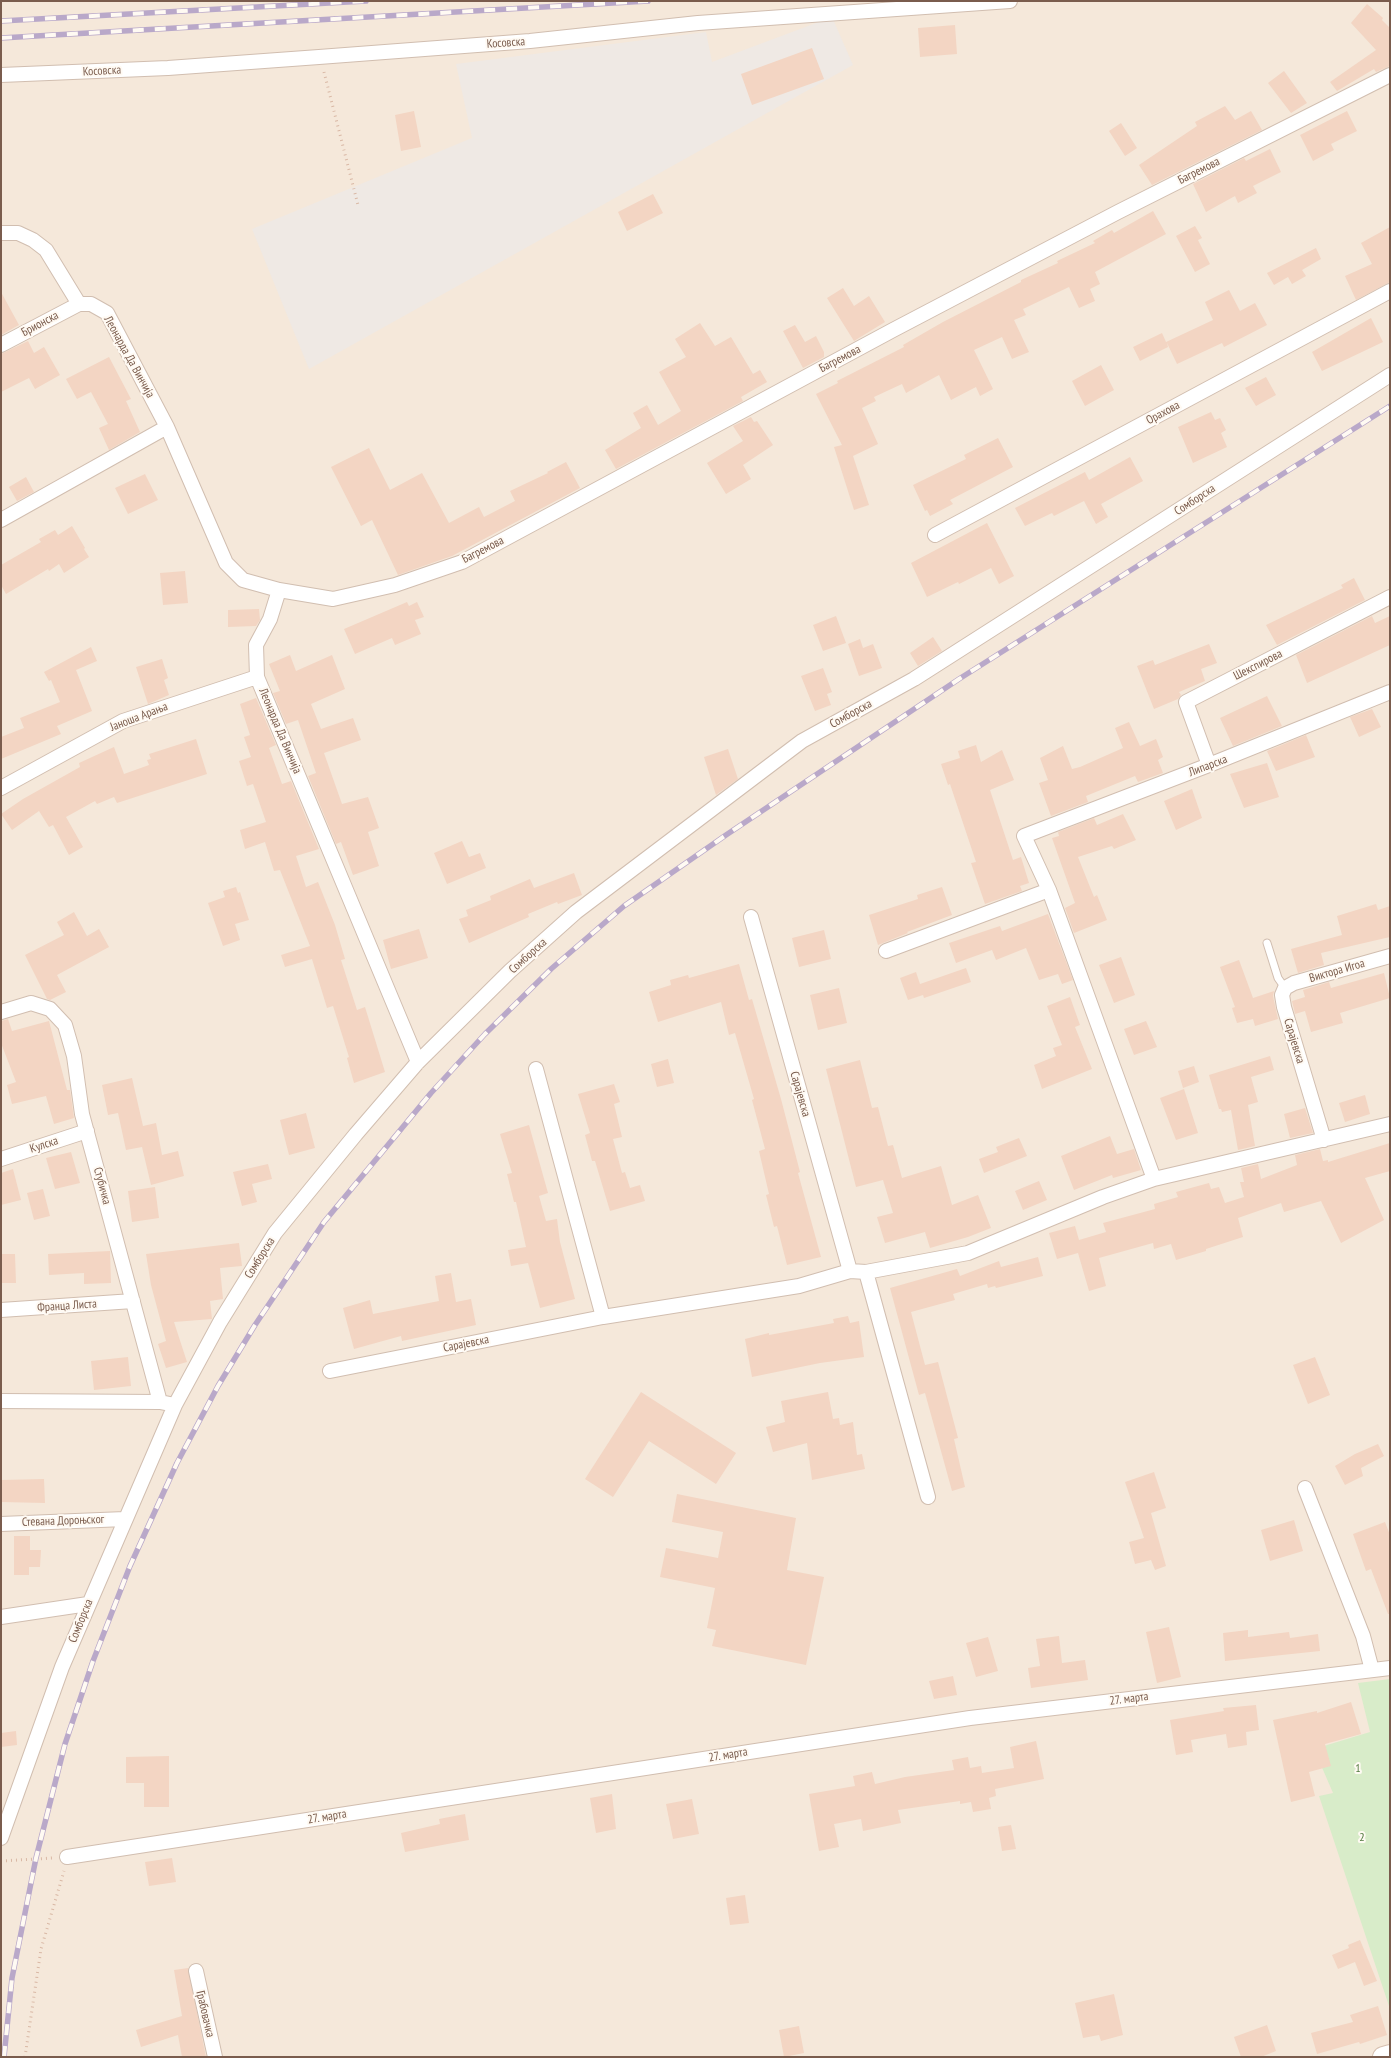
<!DOCTYPE html>
<meta charset="utf-8">
<style>
body{margin:0}
#map{position:relative;width:1391px;height:2058px;overflow:hidden;background:#fdf6ec;font-family:"PT Sans Narrow",sans-serif}
canvas{display:block}
.frame{position:absolute;inset:0;border:2px solid #7a5c4d;pointer-events:none}
</style>
<div id="map">
<canvas width="1391" height="2058"></canvas>
<div class="frame"></div>
</div>
<script>
const ctx = document.querySelector('canvas').getContext('2d');
ctx.lineJoin = 'round';
function paint(path, color) { ctx.fillStyle = color; ctx.fill(path, 'evenodd'); }
const shape = rows => new Path2D(rows.map(r => 'M' + r).join(''));
function strokePath(path, color, width, dash) { ctx.strokeStyle = color; ctx.lineWidth = width; ctx.lineCap = dash ? 'butt' : 'round'; ctx.setLineDash(dash || []); ctx.stroke(path); }
function write(font, color, halo, rows, align = 'center') {
  ctx.font = font + ' "PT Sans Narrow",sans-serif'; ctx.lineWidth = 4; ctx.setLineDash([]); ctx.textBaseline = 'middle'; ctx.strokeStyle = halo; ctx.fillStyle = color; for (const [text, x, y, turn = 0] of rows) {
    ctx.save(); ctx.translate(x, y); ctx.rotate((+turn || 0) * Math.PI / 180); ctx.textAlign = isNaN(turn) ? turn : align; if (halo) ctx.strokeText(text, 0, 0); ctx.fillText(text, 0, 0); ctx.restore();
  }
}
const residential = shape([
 [1,1,1390,1,1390,2057,1,2057]
]);
const industrial = shape([
 [832,17,853,65,309,369,252,229,472,138,456,64,706,32,712,62]
]);
const green = shape([
 [1390,1679,1390,2009,1319,1796,1333,1793,1314,1749,1370,1732,1358,1683]
]);
const building = shape([
 [1367,4,1383,18,1382,20,1390,28,1390,66,1376,72,1374,69,1337,91,1330,82,1376,50,1351,23],
 [955,25,957,54,920,57,918,28],
 [812,48,824,79,752,105,741,74],
 [1284,71,1307,103,1291,113,1268,83],
 [1225,106,1235,120,1251,111,1262,130,1152,185,1139,165,1197,126,1195,122],
 [414,111,421,147,401,151,395,115],
 [1347,111,1357,131,1331,144,1334,150,1313,161,1300,135],
 [1121,123,1137,148,1125,156,1109,131],
 [1270,149,1281,172,1253,186,1257,193,1238,203,1235,196,1206,212,1193,184,1244,158,1246,161],
 [653,194,663,213,627,231,618,212],
 [1153,211,1166,234,1095,272,1100,284,1090,289,1095,301,1079,308,1069,287,1023,309,1026,315,1014,320,1029,352,1012,359,1002,337,974,350,993,389,980,396,976,387,951,400,939,375,906,393,902,384,874,397,876,401,862,408,878,444,853,456,869,505,854,510,834,447,842,445,816,394,838,383,837,381,904,347,903,345,943,322,1021,282,1021,280,1058,263,1057,261,1095,243,1093,241,1112,230,1114,233],
 [1195,226,1202,238,1198,240,1210,264,1195,272,1176,236],
 [1390,227,1390,282,1356,300,1345,276,1372,264,1361,243],
 [1316,248,1321,259,1302,270,1306,276,1292,284,1288,277,1274,285,1267,273],
 [843,288,854,306,869,296,885,322,854,341,827,298],
 [1229,290,1240,311,1255,303,1267,325,1224,347,1222,343,1177,364,1167,343,1168,347,1140,361,1133,347,1162,333,1166,342,1213,320,1205,302],
 [1,292,19,325,1,335],
 [1371,318,1383,342,1322,371,1312,352],
 [700,323,715,346,731,337,753,374,760,370,767,382,741,397,743,401,616,469,605,450,641,428,633,413,647,405,658,425,681,411,659,372,686,357,675,339],
 [795,325,805,342,816,336,824,352,824,357,803,368,783,331],
 [28,341,34,353,44,347,60,375,35,389,29,378,1,392,1,354],
 [109,357,131,399,126,401,140,432,109,450,99,428,108,424,91,392,77,399,66,379],
 [1101,365,1114,390,1085,406,1072,381],
 [1266,377,1276,395,1256,406,1245,388],
 [1211,412,1215,420,1220,418,1226,430,1221,433,1227,447,1193,463,1178,427],
 [751,417,754,422,757,421,773,445,743,465,751,479,726,494,707,463,743,441,733,426],
 [998,438,1013,467,950,500,953,504,930,516,927,510,925,511,913,485,966,459,964,455],
 [369,448,390,490,422,473,449,523,479,507,484,517,515,501,510,491,548,473,547,472,566,462,580,488,452,556,398,575,372,520,361,526,331,467],
 [1130,457,1143,481,1101,504,1108,517,1096,524,1084,501,1054,516,1052,513,1025,526,1015,508,1085,472,1089,480],
 [145,474,158,500,128,514,115,488],
 [26,477,34,492,17,501,9,487],
 [987,523,1014,576,999,584,991,568,959,584,958,582,927,597,911,563],
 [72,526,85,548,84,549,89,557,64,573,59,564,49,571,48,569,6,594,1,585,1,565,41,542,39,539,55,530,58,535],
 [185,571,188,603,163,605,160,573],
 [1354,578,1365,600,1277,645,1266,625,1343,588,1341,585],
 [407,602,409,606,417,602,424,617,415,620,421,634,395,645,392,638,355,654,344,629],
 [259,609,260,620,256,626,228,627,228,610],
 [836,616,846,643,823,651,813,625],
 [1372,616,1375,623,1390,616,1390,645,1307,683,1296,655],
 [933,637,942,651,918,666,910,653],
 [860,639,863,648,873,644,882,668,859,676,848,644],
 [1209,644,1217,663,1201,669,1205,681,1179,692,1181,695,1178,699,1154,709,1137,666,1153,660,1155,665],
 [91,647,97,661,76,670,92,711,57,726,61,734,1,759,1,737,24,728,20,718,60,702,51,680,49,681,44,672],
 [290,655,296,671,332,655,345,689,311,704,321,729,353,718,361,740,324,753,342,804,368,797,379,828,368,832,379,866,353,875,341,842,336,844,308,776,316,773,298,720,286,724,273,693,280,691,269,664],
 [162,659,168,678,164,680,169,695,148,704,136,667],
 [823,668,832,692,827,694,831,705,815,711,801,676],
 [1267,696,1282,726,1233,746,1220,718],
 [256,698,276,745,269,748,282,784,291,781,319,849,296,856,306,887,318,882,335,925,345,959,341,960,357,1010,365,1007,385,1072,354,1083,347,1058,349,1057,333,1006,327,1008,312,959,285,967,281,955,310,946,280,870,274,871,265,842,245,849,240,830,266,822,253,784,247,786,239,761,251,757,244,737,250,735,240,704],
 [1372,709,1381,727,1359,737,1350,717],
 [1129,722,1140,746,1156,739,1163,757,1158,760,1163,773,1138,782,1135,776,1086,796,1088,802,1051,816,1039,783,1048,780,1040,758,1063,746,1072,769,1080,767,1123,748,1115,728],
 [1306,735,1315,757,1276,771,1267,751],
 [196,739,207,774,117,803,114,797,97,804,95,801,66,817,83,847,69,855,53,825,49,827,39,811,12,830,1,814,23,799,80,767,79,763,114,747,124,774,149,765,147,760,151,759,149,754],
 [976,745,981,762,1002,750,1014,780,990,790,1013,860,1021,857,1029,883,1020,886,1022,891,985,904,971,863,976,862,950,784,948,785,941,764,960,758,958,751],
 [728,749,738,779,716,795,704,757],
 [1267,763,1279,797,1244,808,1230,774],
 [1192,789,1202,818,1176,830,1164,801],
 [1123,814,1136,840,1114,849,1112,846,1078,857,1094,897,1097,895,1107,920,1074,933,1065,908,1075,903,1052,838,1059,836,1058,832,1094,818,1097,825],
 [462,841,469,857,480,853,486,868,447,884,434,853],
 [574,873,582,895,558,904,557,902,528,914,529,917,469,943,459,919,468,916,466,910,491,900,490,896,530,879,534,888],
 [236,887,238,893,240,892,249,920,235,924,240,940,223,946,208,903,225,897,223,891],
 [942,887,952,915,907,932,908,933,878,945,869,915,918,899,917,895],
 [1376,904,1378,910,1390,906,1390,937,1321,953,1324,965,1298,973,1291,949,1342,935,1337,916],
 [74,912,87,936,99,929,109,947,57,975,66,992,50,1000,47,999,25,955,64,935,57,922],
 [1048,914,1073,980,1062,984,1058,974,1039,980,1026,948,996,960,992,950,956,963,949,943,1000,926,1002,931],
 [419,929,428,958,391,969,383,940],
 [824,930,831,959,799,967,792,938],
 [1121,957,1135,995,1114,1003,1099,965],
 [1239,960,1253,998,1274,991,1273,996,1278,1019,1255,1026,1253,1019,1237,1023,1232,1008,1235,1007,1220,967],
 [739,964,749,1000,752,999,781,1099,800,1172,798,1173,821,1257,787,1265,777,1226,774,1227,766,1195,769,1194,759,1151,765,1149,752,1100,754,1099,735,1033,729,1035,721,1002,658,1022,649,992,671,985,670,980,688,975,689,978],
 [966,968,971,982,924,998,923,995,908,1000,900,978,916,972,920,984],
 [1384,973,1390,998,1340,1013,1343,1023,1311,1032,1305,1011,1295,1014,1292,1001,1305,997,1303,990,1329,982,1331,988],
 [839,988,847,1023,818,1030,810,995],
 [1070,997,1080,1025,1075,1027,1092,1069,1042,1089,1034,1065,1056,1056,1053,1048,1062,1045,1047,1006],
 [8,1019,12,1031,49,1021,67,1090,70,1090,74,1118,54,1124,46,1096,12,1104,7,1085,16,1082,1,1043,1,1021],
 [1146,1021,1157,1047,1134,1055,1124,1029],
 [1270,1056,1274,1070,1251,1077,1258,1102,1248,1105,1255,1146,1238,1150,1231,1110,1222,1112,1221,1109,1219,1109,1209,1075],
 [668,1059,674,1083,657,1087,651,1064],
 [860,1060,872,1108,878,1107,888,1146,893,1145,902,1178,941,1166,952,1205,978,1195,991,1228,968,1237,930,1248,925,1232,885,1243,877,1217,893,1213,883,1180,856,1187,826,1069],
 [1194,1066,1199,1082,1183,1088,1178,1071],
 [132,1078,143,1126,156,1123,162,1155,178,1151,184,1176,151,1185,142,1147,126,1150,118,1113,108,1115,102,1085],
 [614,1084,620,1102,614,1104,622,1137,613,1139,622,1173,625,1172,630,1188,640,1185,645,1201,610,1211,595,1161,592,1161,585,1135,590,1133,578,1094],
 [1184,1089,1198,1133,1176,1140,1160,1098],
 [1365,1095,1370,1114,1345,1122,1339,1103],
 [1305,1108,1313,1133,1290,1138,1284,1114],
 [306,1113,315,1148,289,1155,280,1120],
 [529,1125,548,1193,539,1196,546,1221,557,1219,560,1242,575,1299,540,1308,528,1263,511,1266,508,1250,526,1247,516,1202,514,1202,507,1174,512,1173,500,1134],
 [1110,1136,1117,1154,1134,1149,1141,1170,1113,1178,1112,1175,1074,1190,1061,1156],
 [1019,1138,1027,1156,984,1173,979,1159,998,1152,996,1147],
 [1390,1143,1390,1171,1365,1178,1384,1220,1341,1243,1321,1201,1284,1212,1281,1203,1238,1218,1243,1237,1206,1249,1206,1251,1176,1260,1171,1244,1154,1249,1153,1243,1099,1258,1106,1286,1089,1291,1078,1253,1057,1259,1049,1233,1075,1226,1079,1240,1106,1232,1103,1223,1155,1209,1154,1204,1178,1197,1176,1192,1209,1183,1211,1189,1219,1187,1225,1203,1244,1197,1240,1182,1244,1182,1241,1168,1258,1164,1261,1179,1297,1165,1295,1155,1320,1149,1323,1161,1328,1160,1328,1162],
 [71,1152,80,1183,55,1189,46,1158],
 [268,1164,272,1179,252,1184,257,1202,242,1206,233,1172],
 [13,1169,21,1200,1,1205,1,1173],
 [1039,1181,1047,1200,1023,1210,1015,1191],
 [155,1187,159,1218,132,1222,128,1191],
 [43,1189,50,1216,34,1220,27,1193],
 [239,1243,242,1266,220,1268,223,1299,210,1301,212,1319,174,1322,187,1362,166,1368,158,1344,166,1341,151,1285,146,1254],
 [110,1251,111,1283,84,1284,84,1273,49,1275,48,1254],
 [1,1254,15,1254,16,1283,1,1283],
 [1038,1257,1043,1276,996,1288,995,1286,988,1288,987,1284,953,1294,955,1300,911,1312,925,1365,938,1362,958,1438,954,1439,965,1487,952,1491,925,1393,919,1395,890,1288,957,1269,960,1276,999,1261,1001,1267],
 [451,1273,456,1302,471,1299,476,1325,402,1341,401,1336,354,1349,343,1308,370,1300,373,1314,439,1301,435,1276],
 [848,1316,850,1323,859,1321,864,1357,820,1363,752,1377,745,1339,769,1333,769,1335,834,1323,833,1319],
 [128,1357,131,1386,94,1390,91,1361],
 [1315,1357,1330,1395,1308,1404,1293,1365],
 [641,1392,736,1453,716,1484,649,1441,613,1497,585,1479],
 [828,1392,833,1419,839,1418,840,1425,853,1422,857,1455,862,1454,865,1469,812,1480,807,1443,773,1452,766,1427,785,1422,781,1401],
 [1378,1444,1384,1456,1361,1468,1363,1476,1345,1485,1335,1466,1355,1454],
 [1154,1472,1166,1508,1151,1513,1166,1566,1155,1570,1151,1560,1135,1564,1129,1542,1144,1538,1125,1482],
 [44,1479,45,1503,1,1502,1,1480],
 [677,1494,796,1518,787,1570,824,1577,806,1665,712,1646,716,1630,707,1628,715,1588,660,1577,666,1548,718,1558,723,1532,672,1522],
 [1294,1520,1303,1551,1270,1561,1261,1530],
 [1385,1522,1390,1535,1390,1614,1388,1614,1371,1569,1366,1571,1353,1534],
 [14,1536,30,1536,30,1550,41,1550,40,1567,29,1567,29,1575,14,1575],
 [1169,1627,1181,1677,1157,1683,1146,1632],
 [1248,1630,1248,1637,1289,1632,1290,1638,1318,1634,1320,1651,1225,1661,1223,1633],
 [1059,1636,1062,1663,1085,1660,1088,1680,1031,1688,1028,1668,1040,1666,1036,1639],
 [988,1637,998,1671,976,1677,966,1643],
 [953,1676,957,1695,934,1699,929,1681],
 [1351,1702,1361,1734,1325,1744,1331,1766,1309,1772,1315,1796,1291,1802,1273,1720,1317,1711,1317,1713],
 [1256,1705,1259,1730,1246,1732,1247,1745,1228,1748,1226,1734,1191,1740,1193,1752,1176,1755,1170,1720,1224,1711,1223,1708],
 [16,1731,17,1745,1,1747,1,1733],
 [1036,1741,1044,1779,995,1789,996,1796,989,1798,991,1809,973,1812,971,1802,960,1804,960,1801,898,1810,901,1823,863,1831,861,1819,834,1824,839,1847,819,1851,809,1794,855,1786,853,1776,872,1772,875,1784,905,1777,954,1770,952,1760,968,1757,970,1768,981,1766,982,1773,1014,1768,1010,1747],
 [169,1756,169,1807,144,1807,144,1783,126,1783,126,1757],
 [612,1794,616,1829,596,1833,590,1798],
 [692,1799,699,1834,673,1839,666,1804],
 [465,1814,469,1840,405,1852,401,1833,440,1824,439,1819],
 [1011,1825,1016,1849,1002,1851,998,1827],
 [172,1858,176,1882,149,1886,145,1862],
 [745,1895,749,1923,730,1925,726,1898],
 [1360,1940,1377,1981,1364,1986,1355,1962,1338,1969,1332,1955,1349,1948,1348,1945],
 [188,1968,206,2057,182,2057,178,2035,141,2047,136,2030,182,2016,174,1970],
 [1114,1994,1123,2035,1101,2041,1099,2035,1083,2038,1075,2003],
 [1378,2006,1387,2035,1360,2044,1359,2042,1317,2054,1311,2033,1353,2022,1350,2015],
 [1267,2025,1276,2051,1261,2057,1241,2057,1234,2037],
 [799,2026,804,2053,784,2057,779,2030]
]);
const path = shape([
 [324,72,358,205],
 [1,1861,53,1858],
 [25,2057,41,1949,64,1871]
]);
const lane = shape([
 [1267,943,1278,978,1285,988]
]);
const street = shape([
 [1,75,168,68,319,57,530,41,698,23,1010,1],
 [1,233,18,233,33,240,46,250,79,304],
 [1,345,79,304,91,304,107,313,167,427,226,563,243,580,279,590,270,619,256,645,257,677,418,1062],
 [1,520,167,427],
 [935,535,1390,291],
 [279,590,333,599,395,585,462,562,893,330,1118,212,1390,75],
 [1209,765,1186,702,1390,597],
 [1,788,123,721,257,677],
 [751,917,850,1271],
 [886,951,1049,890],
 [1,1012,31,1003,50,1009,65,1025,74,1056,82,1114,160,1402,175,1405],
 [536,1069,603,1317],
 [1324,1140,1284,1007,1282,995,1285,988,1294,983,1390,956],
 [1,1159,87,1131],
 [1154,1179,1049,890,1024,836,1209,765,1390,692],
 [866,1272,928,1497],
 [1,1310,133,1301],
 [330,1371,603,1317,799,1286,850,1271,866,1272,968,1253,1103,1197,1154,1179,1390,1124],
 [1,1401,160,1402],
 [1305,1488,1363,1636,1372,1670],
 [1,1524,125,1519],
 [1,1617,88,1604],
 [1,1838,62,1667,175,1405,220,1322,275,1233,356,1134,418,1062,510,971,576,912,802,741,914,679,1390,375],
 [67,1857,970,1718,1390,1668],
 [196,1971,215,2057]
]);
const secondary = shape([
 [1383,2057,1390,2055]
]);
const rail = shape([
 [1,21,366,1],
 [1,38,648,1],
 [4,2057,12,1978,36,1858,65,1744,93,1661,130,1566,177,1463,218,1386,255,1325,324,1222,378,1157,431,1093,485,1034,551,969,624,906,726,835,959,679,1390,406]
]);
const streetNames = [
 ["Косовска",506,43,-4],
 ["Косовска",102,71,-3],
 ["Багремова",1199,171,-27],
 ["Брионска",40,324,-28],
 ["Леонарда Да Винчија",129,357,61],
 ["Багремова",840,359,-28],
 ["Орахова",1163,413,-28],
 ["Сомборска",1195,500,-33],
 ["Багремова",483,550,-27],
 ["Шекспирова",1258,665,-27],
 ["Сомборска",851,714,-29],
 ["Јаноша Арања",139,717,-21],
 ["Леонарда Да Винчија",280,731,67],
 ["Липарска",1208,766,-21],
 ["Сомборска",528,956,-42],
 ["Виктора Игоа",1337,971,-16],
 ["Сарајевска",1294,1041,73],
 ["Сарајевска",800,1094,74],
 ["Кулска",44,1145,-18],
 ["Стубичка",102,1186,75],
 ["Сомборска",260,1258,-58],
 ["Франца Листа",67,1306,-4],
 ["Сарајевска",466,1344,-11],
 ["Стевана Дороњског",63,1521,-2],
 ["Сомборска",81,1621,-68],
 ["27. марта",1129,1699,-7],
 ["27. марта",728,1755,-9],
 ["27. марта",327,1817,-9],
 ["Грабовачка",205,2014,77]
];
const parkNames = [
 ["1",1358,1769],
 ["2",1362,1838]
];
paint(residential, '#f5e8da');
paint(industrial, '#efe9e4');
paint(green, '#d8ecc9');
paint(building, '#f3d5c3');
strokePath(lane, '#d1beb0', 9);
strokePath(street, '#d1beb0', 16);
strokePath(secondary, '#d6c0b0', 22);
strokePath(path, '#d9b8a5', 3, [1, 4]);
strokePath(lane, '#fff', 7);
strokePath(street, '#fff', 14);
strokePath(secondary, '#fff', 20);
strokePath(rail, '#b9a8c9', 5.5);
strokePath(rail, '#fffaf3', 4, [11]);
write('12px', '#7a5c4d', '#fffaf3', streetNames);
write('12px', '#537a41', '#fffaf3', parkNames);
</script>
